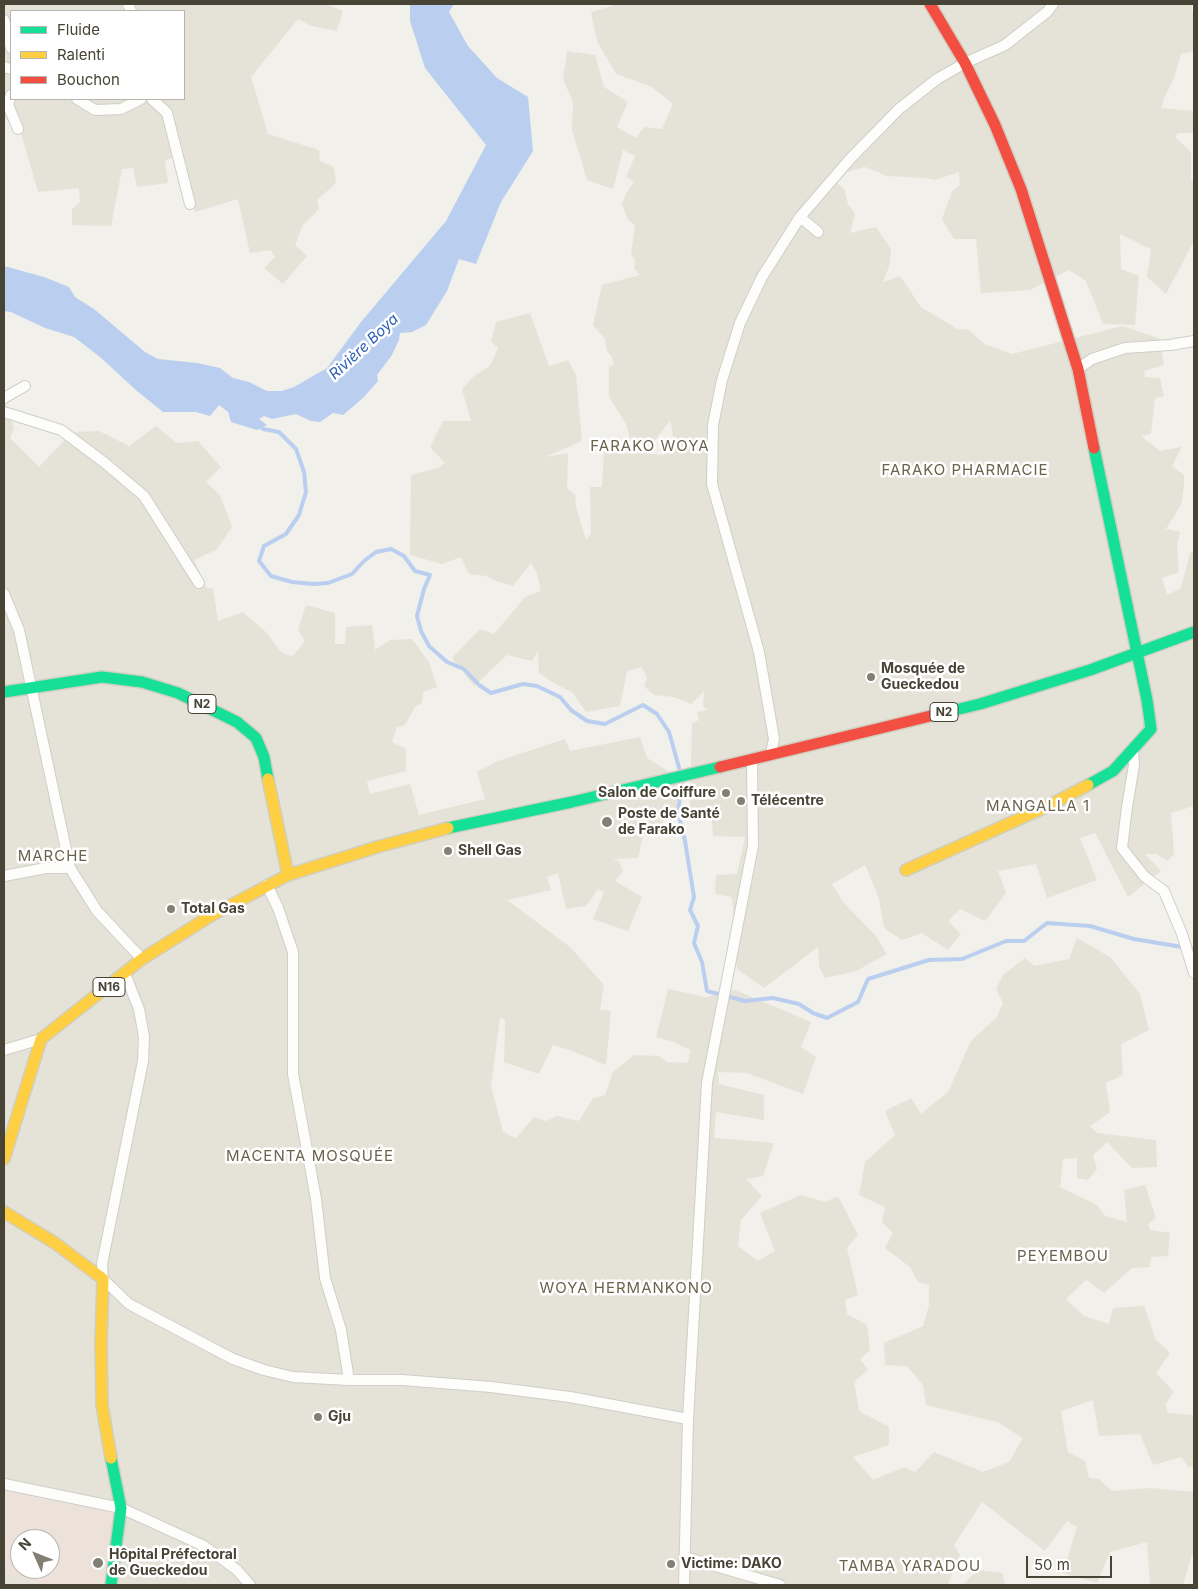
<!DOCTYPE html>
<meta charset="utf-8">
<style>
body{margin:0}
#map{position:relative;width:1198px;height:1589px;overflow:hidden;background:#f1f0ea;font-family:Inter,sans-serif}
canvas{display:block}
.frame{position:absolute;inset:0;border:5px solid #474436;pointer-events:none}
.legend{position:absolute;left:10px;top:10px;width:175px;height:90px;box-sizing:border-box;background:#fff;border:1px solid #b5b4af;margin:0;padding:6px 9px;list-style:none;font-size:15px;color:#474436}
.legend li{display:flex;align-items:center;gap:10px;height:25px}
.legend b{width:25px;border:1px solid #b5b4af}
.north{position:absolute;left:10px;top:1529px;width:50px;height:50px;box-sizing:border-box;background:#fff;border:1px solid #b5b4af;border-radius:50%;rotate:314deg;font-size:14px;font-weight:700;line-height:20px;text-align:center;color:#474436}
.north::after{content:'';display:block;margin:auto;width:18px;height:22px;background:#828075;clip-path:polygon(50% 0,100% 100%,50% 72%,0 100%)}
.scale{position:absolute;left:1026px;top:1556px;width:86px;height:22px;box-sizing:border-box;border:2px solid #474436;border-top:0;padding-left:6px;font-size:15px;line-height:18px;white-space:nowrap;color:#474436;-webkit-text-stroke:4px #fff;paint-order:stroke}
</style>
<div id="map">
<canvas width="1198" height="1589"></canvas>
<div class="frame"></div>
<ul class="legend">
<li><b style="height:6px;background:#16e098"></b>Fluide</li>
<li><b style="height:6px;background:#ffcf43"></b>Ralenti</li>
<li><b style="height:6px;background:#f24e42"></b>Bouchon</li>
</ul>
<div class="north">N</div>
<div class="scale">50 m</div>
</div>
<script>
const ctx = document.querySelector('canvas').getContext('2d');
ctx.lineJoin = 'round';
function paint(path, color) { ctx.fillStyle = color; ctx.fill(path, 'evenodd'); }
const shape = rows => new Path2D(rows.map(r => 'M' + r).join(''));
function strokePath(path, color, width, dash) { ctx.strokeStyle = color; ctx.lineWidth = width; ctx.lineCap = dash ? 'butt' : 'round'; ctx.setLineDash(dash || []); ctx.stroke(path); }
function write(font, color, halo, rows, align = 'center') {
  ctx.font = font + ' Inter,sans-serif'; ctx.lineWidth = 5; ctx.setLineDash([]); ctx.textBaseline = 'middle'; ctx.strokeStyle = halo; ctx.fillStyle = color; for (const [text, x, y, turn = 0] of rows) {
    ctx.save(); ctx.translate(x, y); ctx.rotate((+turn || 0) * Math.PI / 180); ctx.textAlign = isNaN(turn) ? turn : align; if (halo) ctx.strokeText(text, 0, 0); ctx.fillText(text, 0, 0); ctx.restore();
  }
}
const residential = shape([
 [4,4,326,4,343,11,337,31,311,26,298,19,251,77,268,134,319,150,320,161,334,167,336,183,317,200,319,209,303,225,295,245,307,256,283,284,264,268,275,257,271,250,250,253,238,199,195,212,182,156,165,160,168,183,137,187,133,168,122,169,111,226,72,225,72,209,80,202,79,188,38,192,18,123,4,119],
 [11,11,184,11,184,99,11,99],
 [612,4,1191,4,1194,18,1194,51,1181,54,1173,81,1165,96,1161,108,1194,111,1194,133,1177,133,1176,138,1191,152,1191,181,1194,182,1194,241,1166,294,1147,277,1151,249,1120,234,1121,269,1139,276,1135,325,1103,324,1086,281,1069,270,1030,290,981,293,976,239,954,239,942,219,952,191,960,185,959,172,935,180,925,178,887,176,865,167,830,177,844,189,848,204,855,214,850,233,876,227,891,249,890,264,883,282,900,276,921,307,959,330,968,329,984,344,1012,354,1123,326,1160,339,1164,365,1144,371,1145,377,1160,378,1164,396,1155,398,1151,434,1141,436,1160,451,1182,447,1172,466,1184,475,1184,486,1181,505,1166,529,1180,532,1177,547,1179,572,1162,578,1167,595,1181,588,1190,553,1194,551,1194,806,1171,813,1174,854,1168,861,1156,854,1145,854,1161,871,1128,897,1095,833,1080,838,1097,880,1047,898,1036,864,998,871,1006,893,985,921,960,909,948,921,961,934,948,950,922,933,902,940,884,928,879,898,865,865,832,884,843,902,876,936,887,954,856,971,825,978,819,966,818,947,764,988,737,969,732,897,715,894,716,875,737,874,745,837,713,836,711,807,703,816,690,811,692,723,699,720,697,712,707,710,703,706,704,691,691,704,674,697,654,695,644,686,647,678,642,667,627,671,620,706,586,712,573,693,552,682,539,673,538,651,532,661,507,655,474,686,452,658,480,629,494,634,525,597,541,591,537,573,531,563,513,586,496,581,486,576,469,574,461,557,442,564,410,555,411,475,438,468,445,463,430,447,443,421,471,421,462,389,474,376,490,366,498,348,491,341,496,322,530,313,549,366,568,360,576,375,582,441,545,457,568,453,567,488,575,495,576,507,586,540,591,533,590,487,602,487,604,451,627,454,630,446,651,454,664,455,662,445,674,440,670,421,654,441,631,441,626,424,609,397,609,367,614,364,611,355,607,352,605,339,593,325,602,285,640,275,634,268,635,261,631,254,635,225,628,220,622,204,626,194,634,181,626,177,635,156,623,150,613,189,587,180,572,130,573,102,563,79,567,51,595,55,604,87,628,102,617,127,636,138,644,127,662,129,673,104,652,87,616,74,597,41,591,12,612,6],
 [4,397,14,428,10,438,39,467,72,432,99,431,129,446,156,426,177,443,198,441,221,467,206,482,220,495,232,527,216,550,194,560,207,588,213,588,218,621,243,612,266,632,282,653,293,656,305,641,298,630,306,605,335,613,335,644,345,644,346,627,372,625,375,650,390,640,412,639,429,662,437,687,423,692,422,703,415,707,405,725,397,727,392,742,406,749,406,771,367,781,370,794,410,784,419,815,485,799,477,772,498,761,565,739,570,751,640,737,647,758,676,776,678,791,676,810,662,823,643,836,638,858,612,859,619,861,623,871,615,881,642,897,628,931,593,919,604,892,598,889,586,906,566,909,558,873,547,877,551,890,507,900,570,947,604,985,600,1010,611,1011,606,1065,570,1050,553,1045,539,1074,504,1062,505,1027,505,1019,500,1018,491,1086,503,1132,516,1138,534,1117,546,1121,557,1116,579,1121,593,1098,605,1095,613,1072,634,1055,659,1056,667,1062,688,1063,690,1050,671,1041,656,1037,668,989,706,997,735,990,811,1022,801,1047,816,1057,803,1094,747,1073,718,1072,719,1084,764,1095,764,1120,716,1112,714,1138,774,1143,763,1176,746,1179,762,1196,741,1220,738,1246,758,1261,775,1251,760,1213,801,1195,825,1202,838,1196,858,1235,847,1248,858,1295,845,1300,847,1314,867,1325,870,1350,860,1359,868,1370,854,1382,859,1411,889,1427,889,1445,853,1457,873,1480,904,1467,915,1472,934,1452,983,1472,1009,1462,1023,1438,997,1422,926,1405,923,1385,907,1366,885,1365,884,1343,923,1326,929,1305,929,1285,918,1282,910,1267,885,1248,893,1233,882,1222,885,1207,859,1195,865,1162,895,1135,885,1111,911,1098,921,1114,948,1092,971,1041,997,1017,1003,1003,996,989,1003,975,1025,958,1034,966,1069,959,1077,938,1110,957,1140,994,1149,1030,1121,1044,1123,1075,1106,1083,1110,1112,1090,1126,1097,1133,1156,1140,1157,1167,1132,1168,1107,1142,1093,1155,1097,1169,1088,1180,1077,1178,1077,1158,1063,1159,1060,1187,1097,1205,1105,1216,1127,1222,1124,1190,1145,1185,1156,1218,1148,1224,1150,1230,1170,1233,1168,1256,1151,1257,1150,1267,1132,1268,1104,1293,1086,1280,1066,1299,1084,1316,1109,1324,1113,1308,1144,1306,1156,1340,1170,1353,1156,1373,1174,1392,1165,1405,1168,1413,1194,1415,1194,1466,1188,1467,1181,1457,1153,1465,1140,1434,1099,1436,1093,1400,1061,1411,1068,1452,1085,1461,1089,1478,1099,1479,1112,1491,1151,1488,1194,1492,1194,1555,1191,1557,1183,1585,1150,1585,1147,1542,1110,1552,1097,1583,1063,1573,1077,1527,1067,1521,1045,1551,982,1502,954,1545,960,1555,948,1583,954,1585,4,1585],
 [20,1539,50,1539,50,1569,20,1569],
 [978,1570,1003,1573,1005,1585,962,1585]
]);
const medical = shape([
 [4,1484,121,1508,111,1585,43,1585,4,1573],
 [20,1539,50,1539,50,1569,20,1569]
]);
const water = shape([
 [410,4,454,4,449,12,468,46,497,78,528,97,533,151,501,202,476,264,459,259,447,291,426,325,412,332,400,333,399,340,392,355,377,375,378,381,363,398,343,415,333,413,320,422,311,421,296,414,272,419,264,416,259,419,267,425,257,430,231,422,228,412,219,405,210,416,196,412,163,412,137,391,100,357,74,337,45,328,11,312,4,311,4,266,44,277,69,287,75,297,94,309,145,352,158,359,197,363,220,368,233,378,249,382,267,391,282,391,294,387,327,368,361,322,446,221,486,145,425,68,410,21]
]);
const stream = shape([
 [259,426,263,429,279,432,296,449,304,472,306,492,299,515,286,534,264,546,259,561,271,576,292,582,314,584,328,583,352,574,364,561,376,552,391,549,404,556,415,571,430,575,424,589,417,616,421,631,429,646,447,662,464,669,479,685,491,693,523,684,537,686,560,697,571,710,587,721,605,724,643,705,657,714,669,732,680,771],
 [682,781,678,812,685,841,694,897,690,910,698,926,694,943,702,962,707,991,745,1001,773,998,799,1004,813,1013,827,1018,858,1002,868,979,929,960,962,959,1006,941,1024,941,1047,923,1090,926,1134,939,1194,949]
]);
const street = shape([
 [128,4,131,11],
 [4,20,11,48],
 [4,67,11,69],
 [11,95,8,105,18,129],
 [77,99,95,110,121,109,141,99],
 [152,99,167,113,190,204],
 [800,217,818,232],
 [1078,369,1092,359,1125,348,1170,345,1194,341],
 [4,398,25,386],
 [4,412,61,430,105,463,144,496,199,583],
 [4,594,19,630,70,868,97,911,142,959],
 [1133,750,1134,765,1127,807,1122,848,1144,876,1164,891,1182,934,1194,973],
 [771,754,774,739,759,652,712,484,713,425,722,380,740,323,762,277,800,217,850,159,899,109,937,79,965,63,1005,45,1047,12,1053,4],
 [4,876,46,868,70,868],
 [267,885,278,908,293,952,293,1074,316,1199,325,1278,341,1330,349,1380],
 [125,974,139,1009,144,1037,143,1061,102,1264,103,1279,129,1304,233,1359,264,1370,293,1377,349,1380,402,1380,491,1387,570,1397,688,1419],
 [4,1050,41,1039],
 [4,1484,121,1508,204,1546,237,1570,250,1585],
 [685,1557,780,1585],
 [684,1585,688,1419,707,1083,753,846,752,760]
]);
const fast = shape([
 [4,692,102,677,142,682,178,693,237,722,256,738,264,757,268,779],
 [951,711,980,704,1090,670,1194,632],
 [1088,785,1113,771,1151,729,1147,700,1094,448],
 [448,828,572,802,720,767],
 [111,1585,121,1508,111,1458]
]);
const slow = shape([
 [268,779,288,875,377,847,448,828],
 [906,870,1050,805,1088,785],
 [4,1159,41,1039,142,959,212,915,288,875],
 [4,1212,55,1243,103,1279,101,1343,102,1405,111,1458]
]);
const jam = shape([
 [930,4,965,63,995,125,1021,189,1078,369,1094,448],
 [720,767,951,711]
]);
const markers = [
 [871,677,5,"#828075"],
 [726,793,5,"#828075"],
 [741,801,5,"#828075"],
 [607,822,6,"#828075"],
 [448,851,5,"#828075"],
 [171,909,5,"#828075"],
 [318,1417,5,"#828075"],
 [98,1563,6,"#828075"],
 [671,1564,5,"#828075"]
];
const shields = [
 [202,704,28],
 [944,712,28],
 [109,987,32]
];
const shieldNames = [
 ["N2",202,704],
 ["N2",944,712],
 ["N16",109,987]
];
const poiNames = [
 ["Mosquée de",881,669],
 ["Gueckedou",881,685],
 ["Salon de Coiffure",716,793,"right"],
 ["Télécentre",751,801],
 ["Poste de Santé",618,814],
 ["de Farako",618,830],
 ["Shell Gas",458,851],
 ["Total Gas",181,909],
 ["Gju",328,1417],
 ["Hôpital Préfectoral",109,1555],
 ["de Gueckedou",109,1571],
 ["Victime: DAKO",681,1564]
];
const waterNames = [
 ["Rivière Boya",364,347,-43]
];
const neighbourhoodNames = [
 ["FARAKO WOYA",650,446],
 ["FARAKO PHARMACIE",965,470],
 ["MANGALLA 1",1038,806],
 ["MARCHE",53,856],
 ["MACENTA MOSQUÉE",310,1156],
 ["PEYEMBOU",1063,1256],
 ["WOYA HERMANKONO",626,1288],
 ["TAMBA YARADOU",910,1566]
];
paint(residential, '#e5e3d7');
paint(medical, '#ece2da');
paint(water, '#bacfef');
strokePath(stream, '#bacfef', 4);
strokePath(street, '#cfcec8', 12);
strokePath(fast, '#d0cfc1', 14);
strokePath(slow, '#d0cfc1', 14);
strokePath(jam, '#d0cfc1', 14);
strokePath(street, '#fdfdfc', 10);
strokePath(fast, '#16e098', 11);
strokePath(slow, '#ffcf43', 11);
strokePath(jam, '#f24e42', 11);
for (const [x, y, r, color] of markers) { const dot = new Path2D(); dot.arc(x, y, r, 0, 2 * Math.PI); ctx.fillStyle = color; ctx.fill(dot); strokePath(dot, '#fff', 2); }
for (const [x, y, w] of shields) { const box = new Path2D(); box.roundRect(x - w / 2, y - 9.5, w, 19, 4); ctx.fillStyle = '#fff'; ctx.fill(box); strokePath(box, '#474436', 1); }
write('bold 12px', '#474436', null, shieldNames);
write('bold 14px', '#474436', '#fff', poiNames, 'left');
write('italic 15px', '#2e5fb4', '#fff', waterNames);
ctx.letterSpacing = '1px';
write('15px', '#6a644d', '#fff', neighbourhoodNames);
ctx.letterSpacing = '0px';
</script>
